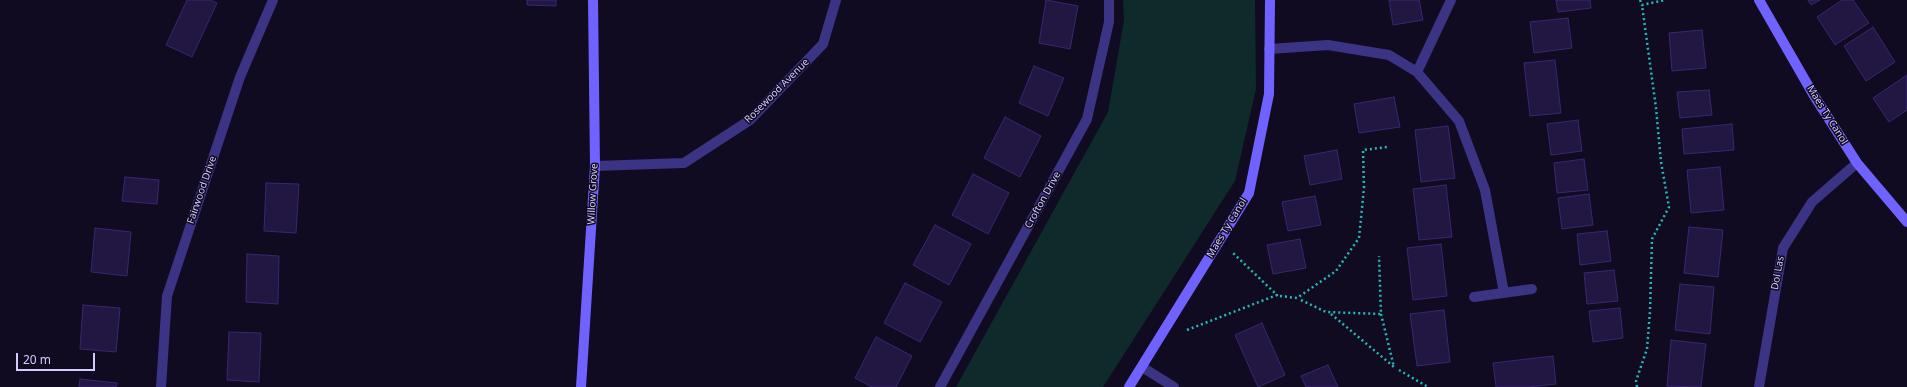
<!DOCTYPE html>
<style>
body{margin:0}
#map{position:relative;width:1907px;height:387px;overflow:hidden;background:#100b21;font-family:"Noto Sans",sans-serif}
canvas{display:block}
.scale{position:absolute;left:16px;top:353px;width:79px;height:18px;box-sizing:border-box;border:2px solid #d4cbff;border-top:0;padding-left:5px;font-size:12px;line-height:14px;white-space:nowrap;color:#d4cbff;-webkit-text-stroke:3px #100b21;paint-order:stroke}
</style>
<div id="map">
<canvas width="1907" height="387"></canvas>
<div class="scale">20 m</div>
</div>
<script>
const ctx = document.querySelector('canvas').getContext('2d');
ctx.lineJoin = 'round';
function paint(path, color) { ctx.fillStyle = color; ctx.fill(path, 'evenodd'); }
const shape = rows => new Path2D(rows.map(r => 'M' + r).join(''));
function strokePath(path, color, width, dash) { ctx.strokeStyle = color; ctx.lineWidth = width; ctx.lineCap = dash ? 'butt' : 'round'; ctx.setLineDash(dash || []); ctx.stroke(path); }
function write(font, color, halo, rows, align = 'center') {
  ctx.font = font + ' "Noto Sans",sans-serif'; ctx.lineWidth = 3; ctx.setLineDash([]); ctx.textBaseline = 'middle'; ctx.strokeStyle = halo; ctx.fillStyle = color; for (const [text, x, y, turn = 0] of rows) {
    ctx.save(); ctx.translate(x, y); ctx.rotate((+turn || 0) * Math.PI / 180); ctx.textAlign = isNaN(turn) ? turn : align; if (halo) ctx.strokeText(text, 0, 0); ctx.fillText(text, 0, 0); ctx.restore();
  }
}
const green = shape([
 [1123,0,1255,0,1256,89,1235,181,1103,387,956,387,1108,112,1124,20]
]);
const building = shape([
 [187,0,210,0,217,3,192,57,166,45,187,0],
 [527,0,556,0,556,6,527,5,527,0],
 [1046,0,1078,6,1070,49,1039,43,1046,0],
 [1389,0,1419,0,1423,20,1393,25,1389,0],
 [1556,0,1590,0,1591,8,1558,12,1556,0],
 [1808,0,1820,0,1811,5,1808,0],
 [1842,0,1853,0,1869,23,1835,45,1817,17,1842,0],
 [1568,18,1572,48,1534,53,1530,22,1568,18],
 [1873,27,1895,62,1866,81,1844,46,1873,27],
 [1702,30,1706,68,1672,71,1669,33,1702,30],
 [1555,60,1561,113,1530,116,1524,63,1555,60],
 [1034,66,1064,78,1048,116,1019,103,1034,66],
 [1907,75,1907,110,1889,122,1873,98,1907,75],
 [1709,90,1712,115,1680,118,1677,92,1709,90],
 [1394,97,1400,127,1359,133,1354,104,1394,97],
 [1005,117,1041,136,1020,177,984,158,1005,117],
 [1578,120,1582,151,1551,155,1547,124,1578,120],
 [1732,124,1734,150,1684,154,1682,129,1732,124],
 [1448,126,1455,178,1421,182,1415,130,1448,126],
 [1337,150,1342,179,1310,185,1304,156,1337,150],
 [1584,159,1588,190,1557,193,1554,163,1584,159],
 [1720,167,1724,210,1691,213,1687,170,1720,167],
 [973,174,1009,193,988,234,952,215,973,174],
 [125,177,159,180,157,204,122,201,125,177],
 [266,183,299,184,296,233,264,231,266,183],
 [1446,185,1452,237,1419,240,1413,189,1446,185],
 [1589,194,1593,225,1562,229,1558,198,1589,194],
 [1315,196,1321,225,1288,231,1282,202,1315,196],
 [935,225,971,244,949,285,913,265,935,225],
 [1689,227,1723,230,1718,277,1684,273,1689,227],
 [95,228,131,232,127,276,91,272,95,228],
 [1607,231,1611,261,1580,265,1577,234,1607,231],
 [1300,239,1306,268,1273,274,1267,245,1300,239],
 [1441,244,1447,296,1413,300,1407,248,1441,244],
 [247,254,279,256,278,304,246,302,247,254],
 [1614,270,1618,301,1587,304,1584,273,1614,270],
 [905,283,942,302,920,342,884,323,905,283],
 [1680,284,1714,287,1710,334,1675,330,1680,284],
 [83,305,120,308,116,352,80,349,83,305],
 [1620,308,1623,338,1593,342,1589,311,1620,308],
 [1444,310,1450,362,1417,366,1410,314,1444,310],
 [1262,323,1285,375,1258,387,1235,335,1262,323],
 [229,332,261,333,259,382,227,380,229,332],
 [876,337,912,356,896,387,872,387,855,378,876,337],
 [1671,340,1706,344,1701,387,1667,386,1671,340],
 [1553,356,1556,384,1528,387,1496,387,1493,363,1553,356],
 [1328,365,1338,387,1306,387,1301,376,1328,365],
 [80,379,117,383,116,387,79,387,80,379]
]);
const path = shape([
 [1640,0,1642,5,1665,0],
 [1280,296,1297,298,1336,271,1359,238,1364,188,1363,150,1387,147],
 [1301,300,1326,312,1381,314,1379,256],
 [1331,314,1394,367,1381,314],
 [1187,330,1277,295,1233,253],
 [1399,370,1428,387],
 [1637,387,1636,381,1647,349,1650,311,1652,239,1669,207,1661,162,1656,108,1642,5]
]);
const lane = shape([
 [1759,387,1783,248,1812,202,1857,163]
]);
const street = shape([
 [1269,49,1328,45,1389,55,1417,72,1459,121,1485,190,1504,293],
 [1417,72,1451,0],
 [595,166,684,163,750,120,823,44,836,0],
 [1474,297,1532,289],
 [1142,367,1174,387],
 [161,387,167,296,240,77,273,0],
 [940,387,1087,119,1109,22,1109,0]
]);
const secondary = shape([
 [1759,0,1813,94,1857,163,1907,222],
 [581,387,595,166,593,0],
 [1129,387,1249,193,1269,94,1270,0]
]);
const streetNames = [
 ["Rosewood Avenue",777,91,-45],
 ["Maes Ty Canol",1827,115,58],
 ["Fairwood Drive",202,190,-71],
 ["Willow Grove",593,194,-87],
 ["Crofton Drive",1043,200,-61],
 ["Maes Ty Canol",1227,228,-59],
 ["Dol Las",1778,273,-80]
];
paint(green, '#0e2a2b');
paint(building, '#221643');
strokePath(building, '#3a2770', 1);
strokePath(path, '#26b8b8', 2.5, [2, 3]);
strokePath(lane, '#3b3383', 10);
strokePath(street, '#3b3383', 10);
strokePath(secondary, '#7062ff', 10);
write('10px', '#d4cbff', '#100b21', streetNames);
</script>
